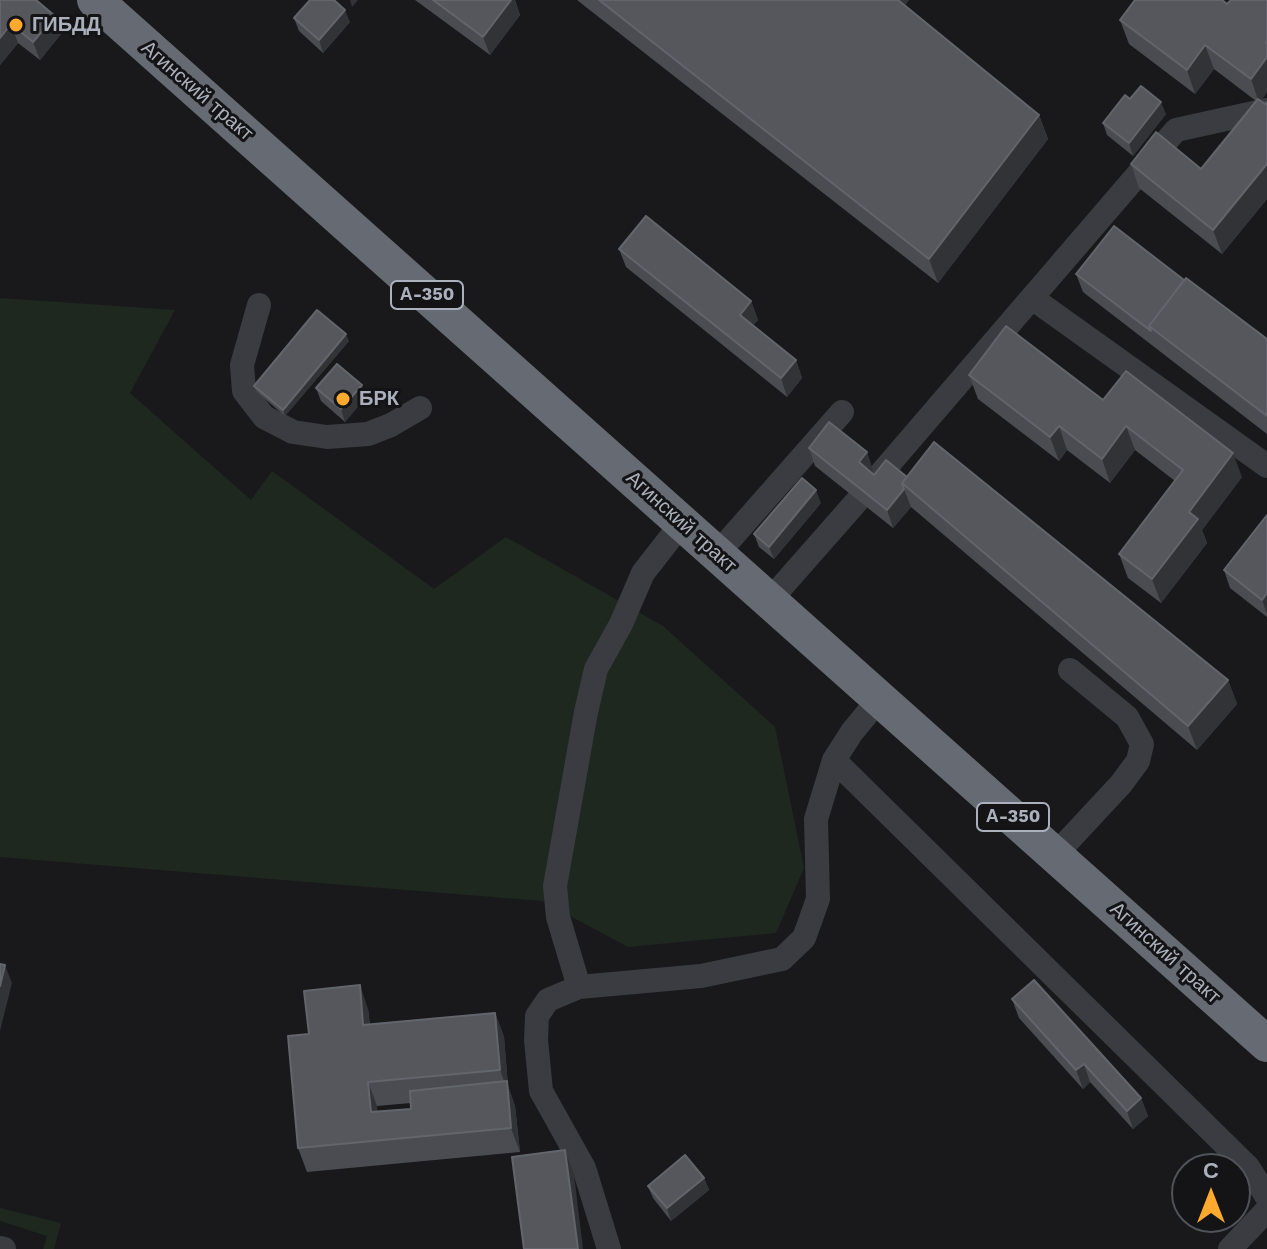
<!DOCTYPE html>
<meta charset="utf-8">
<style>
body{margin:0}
#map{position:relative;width:1267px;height:1249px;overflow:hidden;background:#19191c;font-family:"Work Sans",sans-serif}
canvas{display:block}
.north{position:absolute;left:1171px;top:1153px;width:80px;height:80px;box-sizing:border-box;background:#141417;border:2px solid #505359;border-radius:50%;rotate:0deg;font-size:22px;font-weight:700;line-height:32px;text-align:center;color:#abb1bc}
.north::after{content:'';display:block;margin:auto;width:28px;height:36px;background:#ffaa2e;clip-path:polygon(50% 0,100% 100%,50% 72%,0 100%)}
</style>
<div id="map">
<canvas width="1267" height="1249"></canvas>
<div class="north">С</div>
</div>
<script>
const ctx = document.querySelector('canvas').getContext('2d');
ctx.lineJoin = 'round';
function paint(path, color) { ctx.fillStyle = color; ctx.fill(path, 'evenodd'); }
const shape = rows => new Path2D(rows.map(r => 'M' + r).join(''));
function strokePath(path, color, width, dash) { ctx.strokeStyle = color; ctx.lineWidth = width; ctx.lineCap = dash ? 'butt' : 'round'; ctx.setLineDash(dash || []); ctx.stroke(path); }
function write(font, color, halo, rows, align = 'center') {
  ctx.font = font + ' "Work Sans",sans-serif'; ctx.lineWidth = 6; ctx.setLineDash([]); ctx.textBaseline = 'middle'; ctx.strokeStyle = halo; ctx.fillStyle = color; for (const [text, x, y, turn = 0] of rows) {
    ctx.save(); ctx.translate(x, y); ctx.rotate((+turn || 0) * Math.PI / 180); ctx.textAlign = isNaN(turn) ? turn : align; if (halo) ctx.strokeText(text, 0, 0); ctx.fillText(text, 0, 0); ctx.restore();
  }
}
const green = shape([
 [0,298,175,310,130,393,251,500,272,471,434,589,506,537,663,626,775,727,804,868,776,933,628,947,542,901,0,857],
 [0,1208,61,1223,54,1249,43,1249,47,1236,0,1221]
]);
const minor = shape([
 [1032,298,1267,466],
 [259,305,242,365,244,391,264,417,293,432,327,437,368,434,391,425,420,408],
 [871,485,1176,130,1267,110],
 [717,554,842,412],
 [770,600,858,500],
 [880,698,852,732,834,760,1248,1167,1267,1197],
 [1055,855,1121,784,1138,761,1142,744,1127,717,1070,670],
 [579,987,558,917,555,886,586,712,596,669,621,624,643,573,682,523],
 [0,1248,4,1249],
 [609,1249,584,1168,541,1091,536,1040,537,1016,548,1000,579,987,701,976,782,959,804,938,818,899,816,819,834,760],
 [1230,1249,1267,1210]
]);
const highway = shape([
 [95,0,1267,1044]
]);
const wall = shape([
 [0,0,55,16,61,34,40,60,18,43,0,65],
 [415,0,515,0,520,15,490,55],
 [577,0,909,0,905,5,1039,115,1048,139,938,283],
 [1222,0,1261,101,1265,104,1267,102,1267,199,1222,254,1139,188,1131,164,1201,169,1256,101,1214,69,1195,94,1129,44,1120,20],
 [294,18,350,22,323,53,299,31],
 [1166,114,1133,156,1107,135,1103,123],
 [619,249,751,301,758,320,753,325,796,360,802,378,787,397,626,267],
 [1076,274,1184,280,1267,339,1267,434,1083,292],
 [349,341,285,416,257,392,254,386],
 [969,375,1103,400,1242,477,1202,530,1207,543,1161,603,1128,578,1119,554,1175,481,1135,450,1110,483,1067,450,1059,461,978,399],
 [316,388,366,397,345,422,321,401],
 [809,448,867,452,873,471,872,473,874,475,907,477,1228,680,1237,704,1197,750,911,507,893,528,815,466],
 [821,503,774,559,759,547,754,534],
 [1267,515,1267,617,1230,588,1224,570],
 [1012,999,1141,1098,1148,1116,1133,1129,1090,1082,1083,1089,1019,1018],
 [368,1009,370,1025,495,1013,504,1037,508,1086,515,1106,520,1152,307,1172,298,1148,309,1034],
 [411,1103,411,1109,377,1112,377,1106],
 [704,1178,709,1190,671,1221,653,1198,648,1186]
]);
const shadedWall = shape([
 [350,0,358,0,352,7],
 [511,0,515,0,520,15,490,55,483,37],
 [891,0,909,0,896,15],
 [345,10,350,22,323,53,319,40],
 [55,16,61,34,40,60,33,42],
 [11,24,18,43,0,65,0,38],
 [1205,45,1214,69,1195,94,1187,70],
 [1267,57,1267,93,1259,103,1251,79],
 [1161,102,1166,114,1133,156,1129,143],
 [1039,115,1048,139,938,283,929,259],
 [1267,164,1267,199,1222,254,1213,230],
 [751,301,758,320,746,333,740,315],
 [346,334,349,341,285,416,283,410],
 [796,360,802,378,787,397,781,378],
 [362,385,366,397,345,422,341,409],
 [1059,426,1067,450,1059,461,1050,437],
 [1126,426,1135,450,1110,483,1102,459],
 [867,452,873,471,865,481,859,462],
 [1233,453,1242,477,1202,530,1207,543,1161,603,1152,579,1189,512],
 [904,489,911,507,893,528,887,510],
 [816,490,821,503,774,559,769,547],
 [1267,593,1267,614,1262,600],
 [1228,680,1237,704,1197,750,1188,726],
 [5,965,12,983,0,1031,0,986],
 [360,985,368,1009,372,1050,363,1025],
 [495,1013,504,1037,508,1086,515,1106,520,1152,511,1128,507,1089,500,1070],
 [1084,1064,1090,1082,1083,1089,1076,1070],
 [368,1082,377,1106,380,1136,371,1112],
 [1141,1098,1148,1116,1133,1129,1127,1111],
 [565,1150,574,1174,583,1249,578,1249],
 [704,1178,709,1190,671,1221,667,1208]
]);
const building = shape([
 [0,0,36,0,55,16,33,42,11,24,0,38,0,0],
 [310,0,334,0,345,10,319,40,294,18,310,0],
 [433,0,511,0,483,37,433,0],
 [599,0,898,0,1039,115,929,259,599,0],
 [1135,0,1222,0,1227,4,1231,0,1267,0,1267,41,1266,43,1267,44,1267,57,1251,79,1205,45,1187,70,1120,20,1135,0],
 [1141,86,1161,102,1129,143,1103,123,1125,95,1130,99,1141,86],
 [1258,99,1265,104,1267,102,1267,164,1213,230,1131,164,1156,132,1201,169,1258,99],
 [646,216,751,301,740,315,796,360,781,378,619,249,646,216],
 [1114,226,1184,280,1149,326,1151,331,1076,274,1114,226],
 [1186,278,1267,339,1267,416,1149,326,1186,278],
 [317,310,346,334,283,410,254,386,317,310],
 [1006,326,1103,400,1126,371,1233,453,1189,512,1198,519,1152,579,1119,554,1183,470,1126,426,1102,459,1059,426,1050,437,969,375,1006,326],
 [337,364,362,385,341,409,316,388,337,364],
 [829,422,867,452,859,462,874,475,886,460,907,477,902,483,904,489,887,510,809,448,829,422],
 [934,442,1228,680,1188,726,902,483,934,442],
 [802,478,816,490,769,547,754,534,802,478],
 [1267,515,1267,593,1262,600,1224,570,1267,515],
 [0,964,5,965,0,986,0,964],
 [1034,980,1141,1098,1127,1111,1084,1064,1076,1070,1012,999,1034,980],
 [360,985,363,1025,495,1013,500,1070,368,1082,371,1112,411,1109,410,1091,507,1081,511,1128,298,1148,288,1036,309,1034,304,991,360,985],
 [565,1150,578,1249,524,1249,512,1157,565,1150],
 [685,1155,704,1178,667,1208,648,1186,685,1155]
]);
const markers = [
 [16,25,8,"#ffaa2e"],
 [343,399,8,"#ffaa2e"]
];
const shields = [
 [427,295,72],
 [1013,817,72]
];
const shieldNames = [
 ["А-350",427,295],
 ["А-350",1013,817]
];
const poiNames = [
 ["ГИБДД",32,25],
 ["БРК",359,399]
];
const streetNames = [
 ["Агинский тракт",197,91,41],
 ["Агинский тракт",681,522,42],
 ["Агинский тракт",1165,953,42]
];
paint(green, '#1f281f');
strokePath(minor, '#3a3c41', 24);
strokePath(highway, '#656a73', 36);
paint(wall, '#4a4c51');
paint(shadedWall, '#323337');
paint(building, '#55575d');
strokePath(building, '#62656c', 2);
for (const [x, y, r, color] of markers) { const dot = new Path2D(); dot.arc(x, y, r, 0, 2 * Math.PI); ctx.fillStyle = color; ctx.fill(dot); strokePath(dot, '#141417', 3); }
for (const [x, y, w] of shields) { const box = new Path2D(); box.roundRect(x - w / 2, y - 14, w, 28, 6); ctx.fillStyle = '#141417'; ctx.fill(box); strokePath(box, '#abb1bc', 2); }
write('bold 18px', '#abb1bc', null, shieldNames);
write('bold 20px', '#abb1bc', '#141417', poiNames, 'left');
write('20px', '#abb1bc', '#141417', streetNames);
</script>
